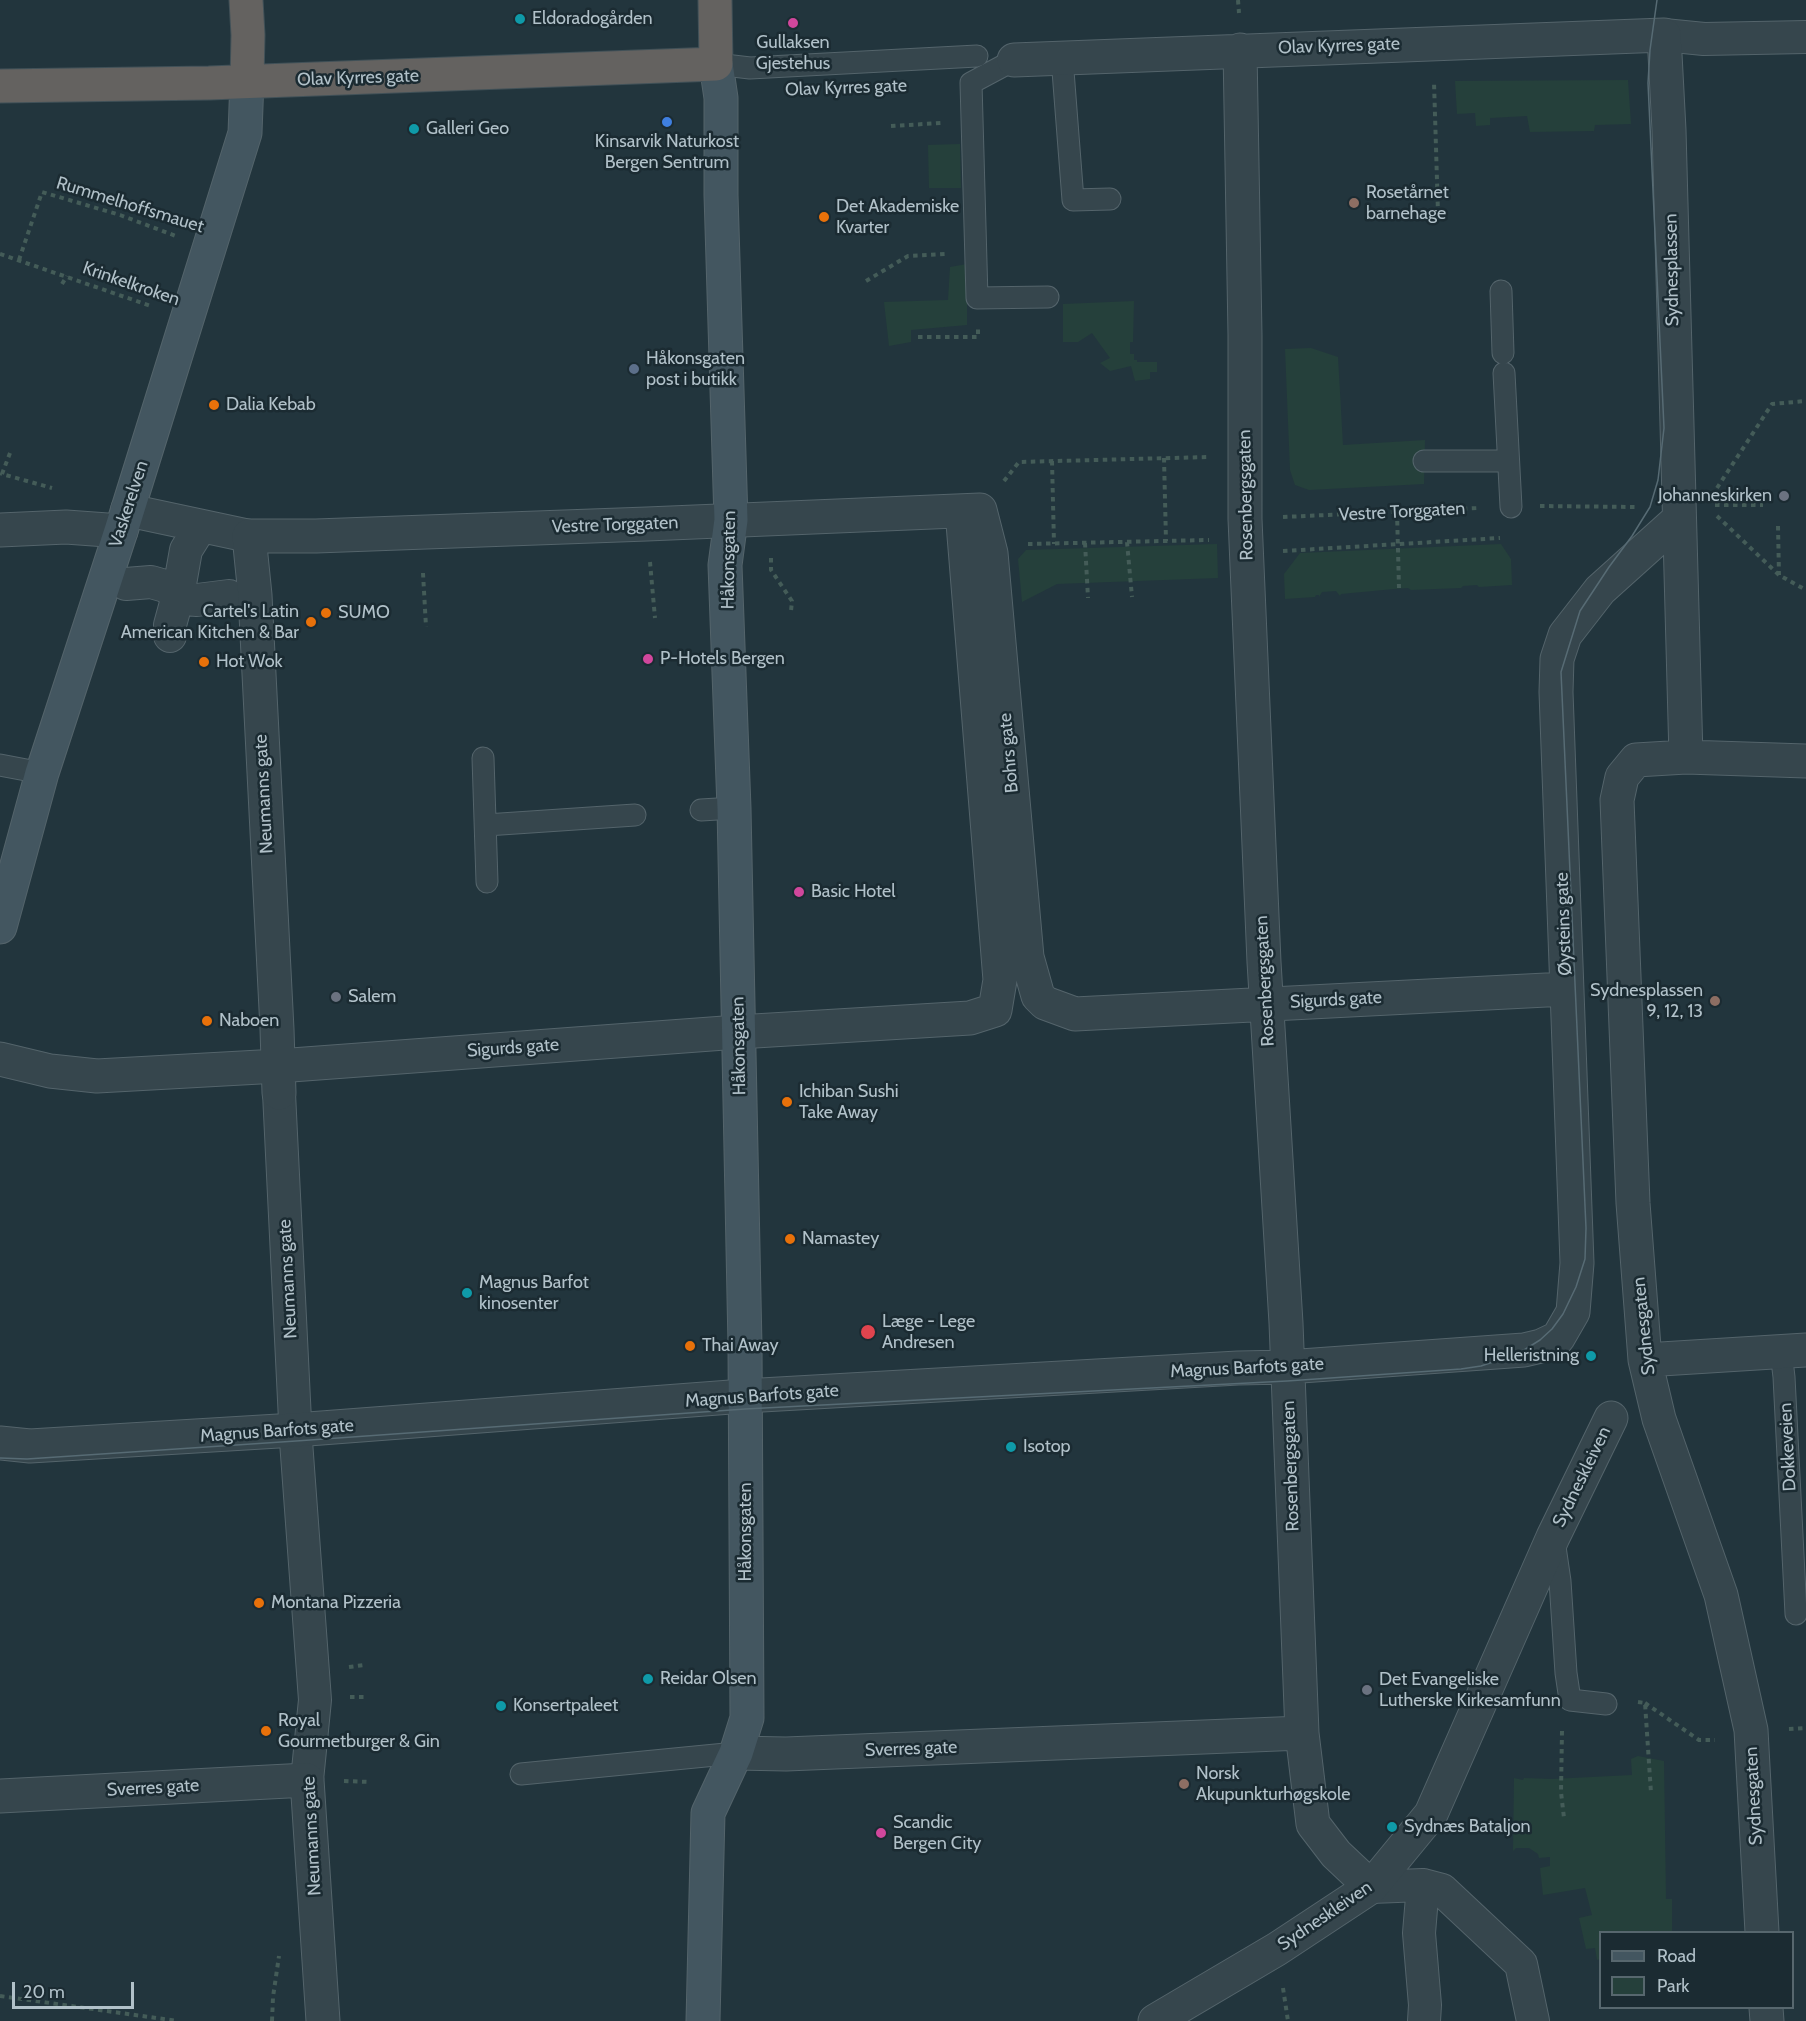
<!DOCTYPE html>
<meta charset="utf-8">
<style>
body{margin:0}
#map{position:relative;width:1806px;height:2021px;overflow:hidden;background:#22353d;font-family:Cabin,sans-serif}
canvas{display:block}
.legend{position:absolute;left:1599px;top:1931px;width:195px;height:78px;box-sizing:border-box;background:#1b2b32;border:2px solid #57676e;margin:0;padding:8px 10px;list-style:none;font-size:18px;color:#b1c1c9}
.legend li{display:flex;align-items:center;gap:12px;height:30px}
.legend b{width:30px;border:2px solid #57676e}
.scale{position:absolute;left:12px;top:1982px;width:122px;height:27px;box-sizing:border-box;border:3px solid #b1c1c9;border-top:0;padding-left:8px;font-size:18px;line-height:21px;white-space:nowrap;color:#b1c1c9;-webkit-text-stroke:4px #1b2b32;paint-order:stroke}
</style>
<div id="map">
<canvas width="1806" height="2021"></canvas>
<ul class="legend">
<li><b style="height:8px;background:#435660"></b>Road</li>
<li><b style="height:16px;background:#25403b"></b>Park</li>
</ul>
<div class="scale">20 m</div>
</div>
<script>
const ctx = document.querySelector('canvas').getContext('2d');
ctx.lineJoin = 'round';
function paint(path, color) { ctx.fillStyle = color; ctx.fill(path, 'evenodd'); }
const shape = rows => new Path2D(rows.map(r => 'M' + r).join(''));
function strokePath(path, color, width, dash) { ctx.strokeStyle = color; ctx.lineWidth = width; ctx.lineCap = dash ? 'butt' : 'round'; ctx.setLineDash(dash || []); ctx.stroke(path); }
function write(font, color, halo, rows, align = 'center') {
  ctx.font = font + ' Cabin,sans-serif'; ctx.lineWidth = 5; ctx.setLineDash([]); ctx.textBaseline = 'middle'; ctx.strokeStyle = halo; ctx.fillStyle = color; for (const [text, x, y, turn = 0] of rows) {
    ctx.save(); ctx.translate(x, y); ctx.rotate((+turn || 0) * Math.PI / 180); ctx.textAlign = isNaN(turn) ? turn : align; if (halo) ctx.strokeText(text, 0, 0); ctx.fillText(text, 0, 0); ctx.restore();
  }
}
const green = shape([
 [1628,80,1631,124,1595,125,1594,131,1530,132,1527,116,1490,118,1490,125,1476,126,1475,113,1457,114,1455,81],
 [960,144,961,188,929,188,928,145],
 [967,264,967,325,911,330,911,342,889,346,884,302,948,300,950,267],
 [1134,301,1133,342,1130,342,1130,354,1134,354,1134,360,1137,360,1137,362,1157,362,1157,372,1150,372,1150,379,1135,381,1131,366,1110,371,1100,363,1110,358,1092,333,1078,342,1063,342,1063,304],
 [1311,348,1338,357,1343,445,1425,440,1424,484,1309,490,1295,485,1290,470,1285,349],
 [1217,544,1218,578,1057,584,1022,602,1018,559,1026,550],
 [1501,544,1511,559,1512,585,1479,587,1477,585,1463,586,1461,588,1411,590,1408,588,1394,589,1341,594,1340,596,1336,591,1322,592,1319,597,1319,595,1316,595,1315,597,1285,599,1284,574,1300,553],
 [1638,1756,1664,1761,1666,1899,1672,1899,1672,1932,1600,1932,1600,1959,1597,1960,1595,1948,1586,1949,1579,1918,1592,1915,1585,1888,1543,1895,1540,1868,1550,1866,1550,1857,1539,1858,1538,1854,1529,1848,1516,1848,1513,1851,1514,1778,1523,1780,1524,1778,1552,1779,1632,1775,1631,1759]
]);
const path = shape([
 [1238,0,1239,13],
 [891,126,941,123],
 [1391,217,1438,213,1434,82],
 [0,254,151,306],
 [19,260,42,192,120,215,176,236],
 [866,281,908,256,945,254],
 [62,284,67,276],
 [918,337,978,337,978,329],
 [10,453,2,474,52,488],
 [1164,458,1166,541],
 [1052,461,1054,544],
 [1004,481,1019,462,1209,457],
 [1717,488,1772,404,1806,401],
 [1715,505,1763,505],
 [1540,506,1635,507],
 [1397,512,1399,588],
 [1717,516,1779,575,1806,590],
 [1283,517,1479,508],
 [1778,526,1779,575],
 [1127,542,1132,597],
 [1085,543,1088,598],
 [1028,544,1209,540],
 [1283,551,1500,538],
 [771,558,771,570,792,601,791,611],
 [650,562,655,618],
 [423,573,426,627],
 [349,1667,364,1665],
 [350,1697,364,1697],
 [1638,1702,1645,1703,1651,1793],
 [1645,1703,1699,1740,1715,1740],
 [1789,1729,1806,1728],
 [1562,1731,1561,1792,1564,1818],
 [344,1781,371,1782],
 [1283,1988,1288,2021],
 [0,1996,178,2021],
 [272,2021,273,1997,279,1956]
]);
const service = shape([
 [1062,58,1073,200,1110,199],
 [1014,60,971,83,977,298,1048,297],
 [716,64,750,68,977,56],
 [1501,291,1503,353],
 [1504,373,1511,507],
 [1424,461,1508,461],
 [483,758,487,882],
 [0,765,42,773],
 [701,810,734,808],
 [486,825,635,815],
 [1781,1352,1784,1377,1796,1614],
 [1554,1540,1560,1581,1566,1673,1570,1700,1606,1704],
 [521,1774,736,1753]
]);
const pedestrian = shape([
 [1664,35,1704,39,1806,37],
 [127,510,249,536],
 [126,584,151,582,165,586,185,599,197,600,229,596],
 [170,636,170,625,176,603,175,593,180,584,186,550,201,526],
 [279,1093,296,1441,315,1700,307,1780],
 [1423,1885,1419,1933,1425,2005,1424,2021],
 [1371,1887,1423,1885,1442,1890,1521,1964,1533,2021]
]);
const minor = shape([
 [1240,50,1245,335,1245,519,1264,962,1286,1323,1302,1733,1313,1824,1336,1854,1371,1887],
 [1014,60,1664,35,1669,130,1686,757,1806,761],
 [0,530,66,527,121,531],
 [1686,757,1636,760,1622,777,1617,800,1633,1203,1645,1360,1659,1419,1721,1595,1751,1730,1762,1932],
 [0,1059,50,1071,97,1076,278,1066,738,1032,970,1018,995,1010,1000,980,962,511],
 [279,1093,277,1029,255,595,249,536,316,536,647,524,980,510,991,553,1027,957,1038,996,1045,1003,1075,1014,1566,989],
 [1645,1360,1806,1350],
 [0,1443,30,1446,295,1430,744,1396,1238,1368,1287,1367,1524,1350,1541,1346,1558,1338,1573,1312,1577,1263,1556,692,1557,659,1565,635,1600,590,1679,519],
 [736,1753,786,1754,1302,1733],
 [0,1796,307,1780,323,2021],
 [1766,2008,1767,2021],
 [1155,2021,1277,1949,1371,1887,1431,1814,1553,1537,1611,1418]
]);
const secondary = shape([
 [0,927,42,773,121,531,245,133,247,80],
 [703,2021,708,1813,736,1753,747,1718,745,1346,734,808,725,565,731,520,721,195,721,98,716,64]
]);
const trunk = shape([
 [246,0,248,35,247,80],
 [0,86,209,83,716,64,715,0]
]);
const tram = shape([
 [0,1458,27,1459,296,1441,745,1409,1287,1381,1461,1369,1481,1366,1505,1358,1524,1350,1540,1340,1552,1329,1563,1314,1576,1287,1585,1259,1586,1228,1561,672,1580,611,1609,567,1632,536,1650,507,1658,480,1664,428,1648,83,1650,50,1657,0]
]);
const markers = [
 [520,19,6,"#0f9aa8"],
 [793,23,6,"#d1479c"],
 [667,122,6,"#3f7fe0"],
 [414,129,6,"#0f9aa8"],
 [1354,203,6,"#8d6e63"],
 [824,217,6,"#e8710a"],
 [634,369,6,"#5c6f8a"],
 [214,405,6,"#e8710a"],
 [1784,496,6,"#6b7280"],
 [326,613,6,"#e8710a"],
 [311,622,6,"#e8710a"],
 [648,659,6,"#d1479c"],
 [204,662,6,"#e8710a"],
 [799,892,6,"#d1479c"],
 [336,997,6,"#6b7280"],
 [1715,1001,6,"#8d6e63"],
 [207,1021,6,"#e8710a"],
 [787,1102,6,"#e8710a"],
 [790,1239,6,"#e8710a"],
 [467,1293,6,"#0f9aa8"],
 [868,1332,8,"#e0444e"],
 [690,1346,6,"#e8710a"],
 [1591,1356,6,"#0f9aa8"],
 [1011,1447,6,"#0f9aa8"],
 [259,1603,6,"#e8710a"],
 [648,1679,6,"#0f9aa8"],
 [1367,1690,6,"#6b7280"],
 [501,1706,6,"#0f9aa8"],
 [266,1731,6,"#e8710a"],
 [1184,1784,6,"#8d6e63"],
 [1392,1827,6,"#0f9aa8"],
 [881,1833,6,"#d1479c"]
];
const poiNames = [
 ["Eldoradogården",532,19],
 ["Gullaksen",793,43,"center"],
 ["Gjestehus",793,64,"center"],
 ["Galleri Geo",426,129],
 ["Kinsarvik Naturkost",667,142,"center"],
 ["Bergen Sentrum",667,163,"center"],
 ["Rosetårnet",1366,193],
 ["barnehage",1366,214],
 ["Det Akademiske",836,207],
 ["Kvarter",836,228],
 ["Håkonsgaten",646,359],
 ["post i butikk",646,380],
 ["Dalia Kebab",226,405],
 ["Johanneskirken",1772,496,"right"],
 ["Cartel's Latin",299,612,"right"],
 ["American Kitchen & Bar",299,633,"right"],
 ["SUMO",338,613],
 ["P-Hotels Bergen",660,659],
 ["Hot Wok",216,662],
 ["Basic Hotel",811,892],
 ["Sydnesplassen",1703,991,"right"],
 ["9, 12, 13",1703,1012,"right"],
 ["Salem",348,997],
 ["Naboen",219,1021],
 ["Ichiban Sushi",799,1092],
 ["Take Away",799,1113],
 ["Namastey",802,1239],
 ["Magnus Barfot",479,1283],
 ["kinosenter",479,1304],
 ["Læge - Lege",882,1322],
 ["Andresen",882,1343],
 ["Thai Away",702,1346],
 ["Helleristning",1579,1356,"right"],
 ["Isotop",1023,1447],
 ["Montana Pizzeria",271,1603],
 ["Reidar Olsen",660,1679],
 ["Det Evangeliske",1379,1680],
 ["Lutherske Kirkesamfunn",1379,1701],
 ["Konsertpaleet",513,1706],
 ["Royal",278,1721],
 ["Gourmetburger & Gin",278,1742],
 ["Norsk",1196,1774],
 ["Akupunkturhøgskole",1196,1795],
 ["Scandic",893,1823],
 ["Bergen City",893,1844],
 ["Sydnæs Bataljon",1404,1827]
];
const streetNames = [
 ["Olav Kyrres gate",1339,46,-2],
 ["Olav Kyrres gate",358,78,-2],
 ["Olav Kyrres gate",846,88,-2],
 ["Rummelhoffsmauet",130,205,17],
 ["Sydnesplassen",1672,270,-91],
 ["Krinkelkroken",131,284,19],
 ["Rosenbergsgaten",1246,495,-91],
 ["Vaskerelven",129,504,-72],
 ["Vestre Torggaten",1402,512,-3],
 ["Vestre Torggaten",615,525,-2],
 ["Håkonsgaten",729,560,-89],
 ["Bohrs gate",1009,753,-95],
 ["Neumanns gate",264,794,-93],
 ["Øysteins gate",1564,924,-92],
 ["Rosenbergsgaten",1265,981,-93],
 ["Sigurds gate",1336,1000,-3],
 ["Håkonsgaten",739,1046,-91],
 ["Sigurds gate",513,1048,-4],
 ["Neumanns gate",288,1279,-93],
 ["Sydnesgaten",1644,1326,-96],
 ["Magnus Barfots gate",1247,1368,-3],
 ["Magnus Barfots gate",762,1396,-4],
 ["Magnus Barfots gate",277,1431,-4],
 ["Dokkeveien",1788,1447,-93],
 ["Rosenbergsgaten",1291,1466,-92],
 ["Sydneskleiven",1582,1477,-64],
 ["Håkonsgaten",746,1532,-90],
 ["Sverres gate",911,1749,-2],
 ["Sverres gate",153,1788,-3],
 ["Sydnesgaten",1754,1796,-93],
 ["Neumanns gate",312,1836,-93],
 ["Sydneskleiven",1325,1916,-34]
];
paint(green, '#25403b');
strokePath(service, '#54646b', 23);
strokePath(pedestrian, '#54646b', 34);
strokePath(minor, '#54646b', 35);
strokePath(secondary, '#54646b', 35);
strokePath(trunk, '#415158', 35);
strokePath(path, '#445c58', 4, [4.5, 4.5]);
strokePath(service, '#36464d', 21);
strokePath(pedestrian, '#36464d', 32);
strokePath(minor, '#36464d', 33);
strokePath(secondary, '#435660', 33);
strokePath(trunk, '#646260', 33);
strokePath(tram, '#576b74', 1.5);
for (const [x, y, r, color] of markers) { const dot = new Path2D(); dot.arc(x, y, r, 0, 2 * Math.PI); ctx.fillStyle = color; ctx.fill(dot); strokePath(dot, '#1b2b32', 2); }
write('18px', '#b1c1c9', '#1b2b32', poiNames, 'left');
write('18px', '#b1c1c9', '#1b2b32', streetNames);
</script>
